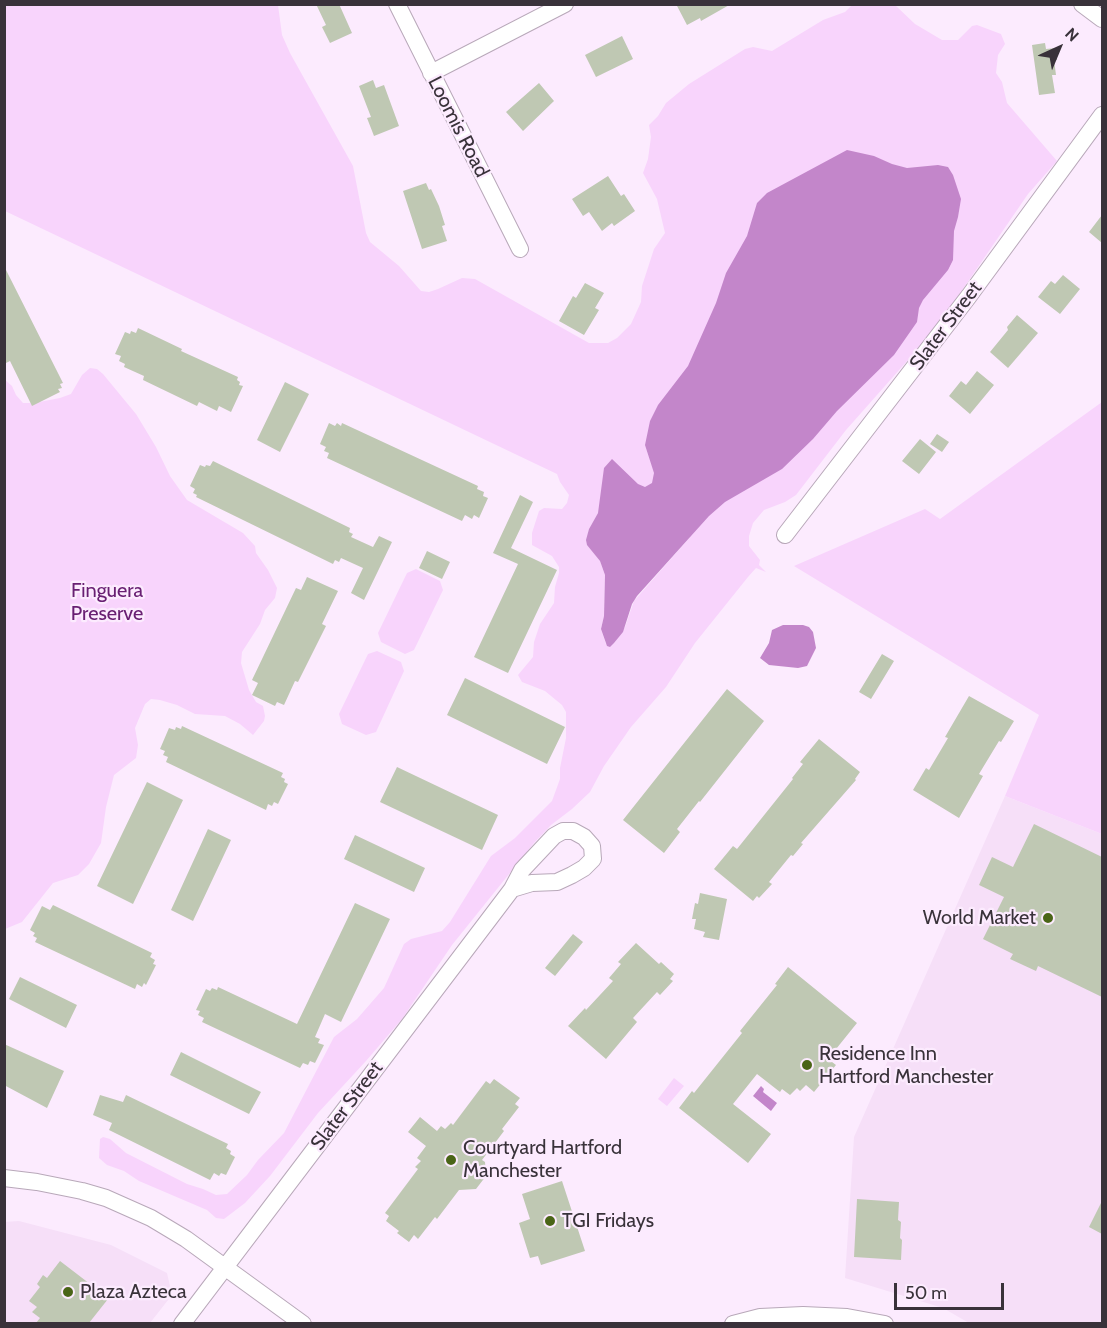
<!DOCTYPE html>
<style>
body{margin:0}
#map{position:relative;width:1107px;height:1328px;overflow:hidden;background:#fcebfe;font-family:Cabin,sans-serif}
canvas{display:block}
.frame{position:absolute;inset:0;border:6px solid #39323a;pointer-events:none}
.north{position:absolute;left:1029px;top:18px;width:60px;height:60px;-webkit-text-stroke:4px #fcebfe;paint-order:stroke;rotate:44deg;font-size:16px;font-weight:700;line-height:24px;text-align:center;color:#39323a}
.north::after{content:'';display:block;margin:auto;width:21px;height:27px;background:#39323a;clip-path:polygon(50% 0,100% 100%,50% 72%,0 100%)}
.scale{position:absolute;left:894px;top:1283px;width:110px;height:27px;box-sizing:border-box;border:3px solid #39323a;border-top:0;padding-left:8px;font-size:18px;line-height:21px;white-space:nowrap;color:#39323a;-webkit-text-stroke:4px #fcebfe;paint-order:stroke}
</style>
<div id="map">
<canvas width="1107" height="1328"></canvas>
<div class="frame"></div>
<div class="north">N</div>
<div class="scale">50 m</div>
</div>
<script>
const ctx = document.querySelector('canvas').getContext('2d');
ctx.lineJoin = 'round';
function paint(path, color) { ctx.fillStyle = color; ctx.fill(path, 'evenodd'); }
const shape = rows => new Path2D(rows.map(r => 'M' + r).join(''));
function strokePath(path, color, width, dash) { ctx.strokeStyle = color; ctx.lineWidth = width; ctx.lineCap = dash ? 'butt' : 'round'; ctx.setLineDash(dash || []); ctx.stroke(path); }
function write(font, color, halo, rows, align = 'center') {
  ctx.font = font + ' Cabin,sans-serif'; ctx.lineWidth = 4.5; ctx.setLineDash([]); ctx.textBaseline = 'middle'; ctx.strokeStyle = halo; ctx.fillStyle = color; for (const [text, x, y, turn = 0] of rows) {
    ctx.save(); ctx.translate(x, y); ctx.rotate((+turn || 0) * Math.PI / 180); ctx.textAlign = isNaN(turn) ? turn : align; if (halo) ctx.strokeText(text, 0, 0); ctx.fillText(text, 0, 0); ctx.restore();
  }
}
const built = shape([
 [1005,796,1102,834,1102,1323,969,1323,943,1308,845,1278,854,1137],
 [19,1221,111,1245,167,1273,172,1295,150,1323,5,1323,4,1222]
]);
const green = shape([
 [4,5,278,5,282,35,290,53,353,166,366,233,370,242,399,266,421,291,429,292,438,289,462,278,475,279,589,343,608,343,617,338,631,324,641,302,642,286,654,249,665,233,657,199,643,173,648,159,651,137,649,125,658,116,666,103,689,84,745,49,753,47,772,51,823,20,845,12,852,5,895,5,915,24,942,40,958,40,972,26,977,25,1001,34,1005,44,998,55,996,73,1002,82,1007,103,1057,161,1028,194,954,302,923,343,846,430,796,495,785,502,764,510,753,523,749,536,749,546,760,560,759,565,766,572,756,568,748,577,695,643,666,687,631,727,604,766,590,792,572,809,551,825,534,843,452,945,402,1019,366,1061,318,1113,270,1176,245,1203,224,1219,216,1218,207,1210,139,1181,124,1171,107,1165,99,1158,100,1139,103,1137,110,1139,126,1153,187,1184,203,1189,216,1195,227,1194,247,1175,258,1160,284,1133,334,1037,357,1019,384,988,404,944,411,939,442,931,450,922,491,856,515,838,552,801,560,779,560,768,566,738,566,712,562,705,545,691,522,682,518,675,533,657,534,642,540,624,554,603,555,587,559,573,559,567,552,556,532,545,532,533,539,511,544,508,562,509,567,503,569,495,560,482,557,474,5,211],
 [598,513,690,537,634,601,625,627,614,643,606,644,601,629,604,616,605,575,600,561,587,543,589,529],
 [90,368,97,369,103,374,136,414,156,447,170,476,187,500,243,533,255,546,256,553,268,570,277,588,275,598,265,610,260,624,242,652,241,663,249,690,256,702,263,706,265,716,264,721,253,735,240,724,225,716,195,714,177,705,160,700,151,699,145,704,135,728,138,745,136,758,114,775,106,807,101,843,89,864,78,875,53,883,22,922,5,929,4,379,12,386,16,395,23,403,34,403,60,398,71,394,82,375],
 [1102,402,1102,834,1005,796,1039,715,794,566,925,509,940,519],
 [416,569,440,581,443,590,414,650,405,654,381,642,378,633,407,573],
 [377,651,401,662,404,671,376,732,366,735,342,724,339,714,368,654],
 [674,1078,684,1086,667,1106,658,1099]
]);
const water = shape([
 [847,150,874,156,892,164,907,168,938,165,948,167,953,175,961,199,958,217,954,231,953,260,948,270,923,300,919,308,917,322,894,355,837,411,813,439,782,469,725,502,709,516,637,596,632,604,623,632,614,643,610,647,607,646,601,629,604,616,605,575,600,561,587,545,586,540,589,529,598,513,604,468,612,459,638,484,645,487,652,483,654,473,645,445,650,421,658,405,688,366,716,303,726,273,747,236,757,203,767,193],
 [783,625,803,625,809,627,813,632,816,648,807,666,798,668,769,665,760,658,769,643,772,630],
 [761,1086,764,1089,763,1092,777,1103,771,1111,753,1096]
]);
const building = shape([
 [316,4,339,4,352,33,330,43,322,27,326,25],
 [676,4,731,4,701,21,700,18,687,25],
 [622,36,633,59,596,77,585,55],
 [1045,43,1046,49,1056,48,1057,60,1054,60,1056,75,1052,75,1055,93,1039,95,1032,45],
 [373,80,376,88,384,85,399,126,374,136,367,118,371,117,359,86],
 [539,83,554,101,523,131,506,112],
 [608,176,621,196,624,194,635,211,614,226,612,223,602,231,589,212,583,216,572,199],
 [426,183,429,190,431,189,439,206,445,225,442,226,447,241,422,249,403,191],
 [1102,215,1102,243,1089,232],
 [4,266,63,383,60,384,62,388,58,389,60,392,32,406,10,361,4,364],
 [1063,275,1080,289,1060,314,1038,297,1051,281,1055,284],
 [585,283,604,293,595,308,599,310,584,335,559,321,573,296,576,298],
 [1017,315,1038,333,1008,368,990,352,1008,330,1007,327],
 [138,328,182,349,181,351,238,377,237,380,240,382,239,385,243,386,231,412,219,406,217,411,199,402,197,406,143,380,144,376,124,367,125,364,119,361,121,356,115,354,125,332,130,334,131,331,136,333],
 [977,371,994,385,970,414,949,396,961,381,966,385],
 [285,382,309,394,280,452,257,440],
 [329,423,335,426,337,423,341,426,342,423,478,486,477,489,484,492,483,496,488,498,479,518,474,515,472,519,465,515,462,521,327,458,329,453,324,451,326,447,320,444],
 [937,434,949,442,942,452,930,444],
 [920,439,936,452,919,474,902,461],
 [213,461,350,528,349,532,353,534,351,537,373,547,379,536,392,542,364,600,351,593,363,568,341,558,339,562,335,560,333,564,196,497,197,495,193,493,195,489,190,486,200,465,205,467,206,465,210,466],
 [520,495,533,502,511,548,557,570,508,673,474,657,518,564,493,553],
 [427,551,450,562,442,579,419,568],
 [307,577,338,591,322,624,326,626,298,682,295,681,284,705,277,702,275,706,252,695,258,683,252,680,296,588,301,590],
 [882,654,894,661,871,699,859,692],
 [465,678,565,727,547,764,447,715],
 [727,689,764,721,700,802,699,801,677,829,680,832,664,853,623,820],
 [969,696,1014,721,1001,742,999,741,979,774,983,776,959,818,913,790,926,768,929,770,948,738,945,737],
 [182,726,283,773,281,777,285,779,284,782,288,784,278,804,274,802,272,806,268,804,266,810,166,762,168,757,163,755,165,751,160,749,169,728,175,730,176,727,181,729],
 [819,739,860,772,855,779,856,780,801,843,803,844,793,856,791,855,769,882,772,884,759,898,757,896,753,901,714,869,733,846,737,849,793,779,792,778,803,764,800,762],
 [397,767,498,815,482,850,380,802],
 [147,782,183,800,133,904,97,886],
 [1034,824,1102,857,1102,997,1038,966,1036,971,1010,959,1013,954,983,939,1004,897,979,885,992,857,1013,867],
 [208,829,231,840,193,921,171,910],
 [355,835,425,868,414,892,344,859],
 [700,893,727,899,719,940,703,937,705,932,694,929,696,919,692,919,695,903,698,904],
 [355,903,390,919,341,1022,325,1014,315,1037,320,1039,318,1043,324,1045,315,1063,310,1061,308,1065,303,1063,300,1068,202,1022,204,1018,198,1015,200,1011,196,1010,206,989,210,991,212,988,217,990,218,987,297,1024],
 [53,905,152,953,150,957,155,960,153,964,156,965,146,985,144,983,142,987,137,984,135,989,35,942,37,938,33,936,35,933,30,930,42,906,50,910],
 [573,934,583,942,555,976,545,968],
 [636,943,659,964,661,962,674,974,670,979,673,981,660,995,657,992,633,1018,637,1022,606,1059,568,1026,585,1008,586,1010,613,981,609,978,621,964,618,962],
 [788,967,857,1023,828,1059,836,1065,814,1092,806,1085,800,1091,797,1088,790,1095,782,1089,780,1092,757,1074,733,1104,771,1134,748,1163,679,1108,692,1091,694,1093,742,1033,740,1031,777,985,775,984],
 [20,977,77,1005,66,1028,9,999],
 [4,1044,64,1071,47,1108,4,1085],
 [181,1052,261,1092,249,1114,170,1075],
 [494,1079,520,1098,515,1104,519,1107,502,1129,504,1131,482,1160,485,1162,486,1176,476,1189,459,1190,437,1219,435,1217,418,1239,414,1235,409,1242,397,1233,399,1231,386,1221,389,1216,385,1213,418,1169,415,1167,421,1161,417,1158,426,1146,408,1132,420,1117,437,1131,441,1126,445,1129,451,1123,453,1125,486,1081,490,1084],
 [100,1095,123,1102,126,1095,228,1144,226,1148,231,1151,230,1154,235,1157,226,1175,221,1173,219,1176,214,1173,210,1180,109,1130,112,1123,93,1115],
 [562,1181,585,1251,541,1265,538,1256,530,1258,519,1223,530,1219,522,1194],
 [857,1199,899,1202,898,1220,901,1222,900,1238,902,1240,901,1260,854,1257],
 [1102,1201,1102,1234,1089,1227],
 [60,1261,107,1297,108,1299,89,1323,36,1323,40,1318,32,1312,37,1307,29,1301,40,1287,37,1284,43,1275,47,1278]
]);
const minor = shape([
 [397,4,520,249],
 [1082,4,1102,19],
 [431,73,565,4],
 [785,535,969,296,1102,115],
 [4,1178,37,1182,82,1191,106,1198,151,1218,186,1239,303,1324],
 [182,1324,512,889,522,870,554,836,563,831,573,831,584,837,592,846,593,859,584,868,572,875,557,882,532,883,512,889],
 [733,1324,760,1317,803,1315,847,1317,885,1324]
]);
const markers = [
 [1048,918,6,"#4a6517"],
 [807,1065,6,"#4a6517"],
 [451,1160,6,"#4a6517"],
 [550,1221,6,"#4a6517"],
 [68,1292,6,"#4a6517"]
];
const streetNames = [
 ["Loomis Road",458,127,63],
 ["Slater Street",946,326,-53],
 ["Slater Street",347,1106,-53]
];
const parkNames = [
 ["Finguera",107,591],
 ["Preserve",107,614]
];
const poiNames = [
 ["World Market",1036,918,"right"],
 ["Residence Inn",819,1054],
 ["Hartford Manchester",819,1077],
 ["Courtyard Hartford",463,1148],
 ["Manchester",463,1171],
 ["TGI Fridays",562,1221],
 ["Plaza Azteca",80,1292]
];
paint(built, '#f6dff8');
paint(green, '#f8d4fc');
paint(water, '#c386ca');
paint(building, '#bfc8b3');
strokePath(minor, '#b8a8b9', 18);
strokePath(minor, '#fff', 16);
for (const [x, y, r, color] of markers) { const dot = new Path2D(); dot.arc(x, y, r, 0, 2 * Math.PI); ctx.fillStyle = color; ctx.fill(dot); strokePath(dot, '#fcebfe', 2); }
write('20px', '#39323a', '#fcebfe', streetNames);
write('20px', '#692073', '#fcebfe', parkNames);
write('20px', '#39323a', '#fcebfe', poiNames, 'left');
</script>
